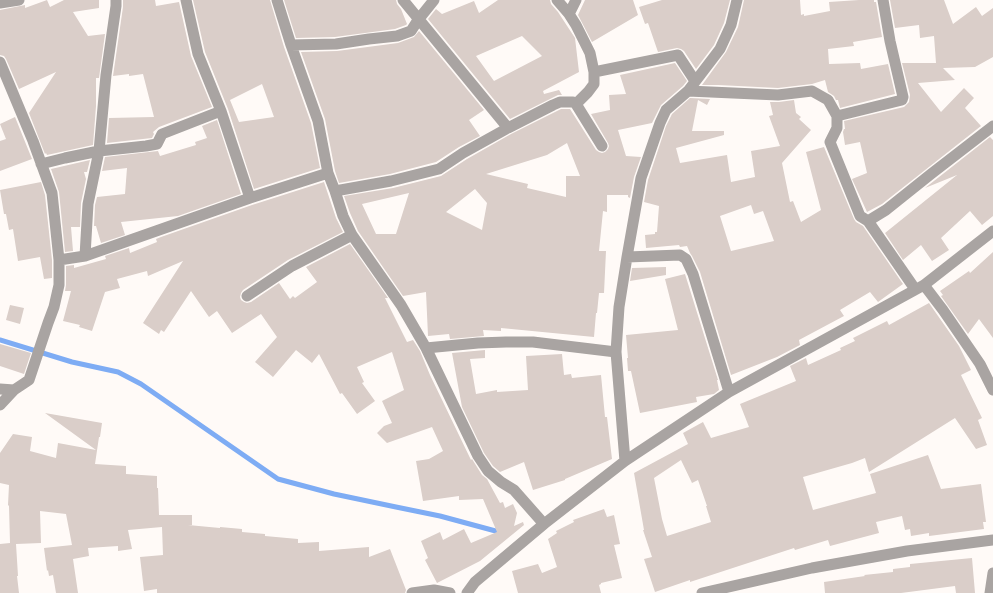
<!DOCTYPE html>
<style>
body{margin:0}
canvas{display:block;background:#fffaf7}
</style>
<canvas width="993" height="593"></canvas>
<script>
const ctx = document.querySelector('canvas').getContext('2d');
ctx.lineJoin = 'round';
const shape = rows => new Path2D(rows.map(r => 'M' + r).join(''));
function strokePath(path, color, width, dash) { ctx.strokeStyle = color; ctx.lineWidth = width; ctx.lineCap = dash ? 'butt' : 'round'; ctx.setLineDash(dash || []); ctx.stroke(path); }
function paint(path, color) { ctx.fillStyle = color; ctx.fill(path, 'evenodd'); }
const stream = shape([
 [0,340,72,362,118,372,141,384,278,479,334,494,396,507,440,516,503,533]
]);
const building = shape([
 [47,0,50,7,64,0,99,0,99,8,73,12,88,36,105,34,99,78,96,78,96,106,93,145,47,155,46,153,45,154,29,113,56,72,19,89,6,59,4,56,0,55,0,10,25,5,25,8],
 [123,0,155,0,156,6,179,2,191,56,212,107,159,127,153,132,154,134,152,138,107,143,109,118,154,117,143,74,129,76,129,74,113,76,123,7],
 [193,0,270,0,284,47,311,123,320,168,254,189,228,109,205,52],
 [262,84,274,117,239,122,230,100],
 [284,0,396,0,397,4,401,9,407,24,406,25,395,29,335,37,296,38],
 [498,0,550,0,551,4,558,12,575,38,579,72,543,91,544,94,559,90,562,95,558,95,510,119,428,19,436,9,442,14,474,1,479,13],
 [522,36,542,56,494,81,476,56],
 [585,0,633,0,638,15,592,42,578,15],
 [662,0,730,0,724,23,714,45,696,69,684,51,681,49,677,48,658,52,648,23,645,24,639,7],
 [744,0,800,0,801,15,804,14,804,16,830,11,829,2,859,0,874,0,874,2,876,2,882,37,853,42,854,46,828,49,829,64,860,63,861,69,888,64,895,94,840,108,838,100,836,100,834,96,828,92,825,80,812,84,778,88,718,85,702,85,726,52,738,27],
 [890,0,944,0,953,24,976,7,982,16,993,8,993,57,975,67,943,68,955,80,918,83,941,112,964,88,974,98,965,108,981,126,882,204,867,212,852,179,867,173,860,142,845,145,843,132,844,129,845,129,844,121,904,107,909,102,910,95,902,63,936,63,934,36,920,38,919,25,895,28],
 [419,31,484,110,469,120,480,136,459,147,436,162,390,174,339,183,335,171,325,119,301,52,337,51,398,43,414,37],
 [675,63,687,81,683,86,661,105,652,123,618,130,626,156,641,157,634,177,630,198,628,197,628,195,607,195,607,212,603,211,599,251,606,251,604,293,599,293,597,313,596,313,594,337,501,328,501,331,483,330,484,336,450,339,449,334,428,336,426,292,403,296,358,231,350,213,344,196,393,188,441,176,467,159,511,134,561,109,570,109,596,150,599,152,602,153,605,152,608,149,609,146,608,143,591,114,610,110,609,95,626,94,620,75],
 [567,143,580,176,566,176,566,197,527,188,528,184,486,174,547,155],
 [475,189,487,203,482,230,446,212],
 [409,193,396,234,376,234,362,204],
 [690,98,710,99,707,105,698,100,692,131,724,131,724,135,676,148,680,163,727,155,731,182,755,177,751,151,780,146,769,116,773,115,770,102,779,102,794,100,796,113,801,117,799,119,811,130,782,163,790,202,793,201,801,222,821,210,806,152,824,147,854,219,856,222,863,226,903,284,878,302,870,292,840,310,844,316,799,340,800,345,777,357,731,375,700,272,692,256,690,253,687,246,680,247,679,245,646,248,645,235,655,234,655,232,657,232,659,206,644,202,648,180,666,126,672,114],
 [751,205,754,214,763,211,774,241,731,251,720,216],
 [15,117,32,159,0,171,0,141,6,139,0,124],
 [217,120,241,194,178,216,121,222,125,235,101,243,96,226,94,226,95,205,97,197,125,194,127,168,102,171,105,157,158,151,160,156,196,145,195,142,207,138,202,126],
 [990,137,993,140,993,216,982,225,970,211,941,238,949,250,932,261,921,245,903,260,885,233,957,175,925,188],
 [90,160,87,172,84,172,86,179,81,203,80,227,71,227,73,251,65,252,59,192,51,169],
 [41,182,45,195,52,260,52,278,44,279,40,257,18,261,13,229,9,230,6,214,4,214,0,190],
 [324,182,336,218,343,232,288,260,243,290,241,293,240,297,241,300,244,302,247,303,251,302,279,283,290,299,293,296,295,298,317,282,306,267,350,244,388,298,385,298,407,342,413,340,420,351,430,375,471,460,472,459,482,475,487,479,500,503,503,502,505,508,513,504,517,513,514,526,523,522,524,525,480,561,437,583,425,560,428,558,421,541,440,532,443,540,464,529,471,543,497,532,483,499,459,500,459,496,423,501,416,461,429,459,443,451,432,427,387,443,377,433,384,426,392,423,382,401,404,390,392,352,357,367,364,382,362,383,375,401,357,414,342,393,340,394,319,354,312,363,296,350,273,377,255,362,277,337,261,314,232,333,217,311,209,317,191,291,164,332,161,330,159,334,143,323,183,261,148,276,147,271,117,279,120,288,105,292,92,331,79,327,80,325,63,321,71,291,65,291,66,285,66,266,74,265,74,268,106,259,105,256,129,248,130,253,157,242,156,239,161,237,252,205],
 [993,252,993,338,979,319,968,334,941,296,943,295,940,291,969,271,970,273],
 [666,267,666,275,630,281,632,268],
 [685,274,718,380,717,380,719,390,714,394,696,397,697,402,640,413,631,371,628,371,627,358,628,358,626,335,678,330,665,279],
 [929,303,959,346,971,370,961,375,982,418,978,420,987,445,976,449,955,418,869,472,865,458,852,463,803,477,813,510,876,493,870,474,928,455,941,489,981,484,986,522,983,522,984,529,929,536,929,533,911,536,910,529,905,530,902,516,876,522,879,533,830,546,828,540,795,550,794,548,690,582,690,580,655,592,644,559,652,557,643,530,644,530,634,473,688,444,683,433,703,422,711,438,749,427,740,404,796,381,790,366,806,358,808,365,841,350,840,348,855,341,853,338,887,321,889,325],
 [681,460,692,483,698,480,707,506,706,506,711,522,667,536,662,519,654,478],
 [10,305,24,308,20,324,6,320],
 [0,344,31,353,24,374,0,366],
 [485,350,485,358,470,359,476,394,497,390,497,392,528,390,526,356,562,354,564,375,571,374,572,378,601,375,605,417,607,417,612,459,565,479,565,480,533,490,524,462,500,472,493,466,484,453,462,407,452,353],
 [45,413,102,423,100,437,99,437,95,464,126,466,126,474,157,476,157,488,158,488,159,515,192,515,192,525,188,525,220,528,220,527,242,529,242,532,265,534,265,536,298,539,298,543,319,542,319,551,369,547,369,557,390,549,406,590,405,593,157,593,157,589,144,591,140,557,163,555,162,527,128,530,132,549,118,551,118,546,88,548,89,556,73,559,78,593,56,593,53,575,49,576,48,570,47,571,44,548,72,545,66,514,40,511,41,543,16,544,18,576,17,576,19,593,0,593,0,544,10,543,9,506,8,505,9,485,0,483,0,453,13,434,32,437,30,451,56,458,58,443,96,450],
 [604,509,607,517,614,515,620,544,614,545,622,578,601,583,601,584,599,585,601,593,518,593,512,571,538,564,542,573,557,567,548,539,557,533,556,531,574,522,573,520],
 [972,558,975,593,956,593,955,586,901,593,825,593,824,582,865,576,864,575,893,572,893,569,910,567,910,564]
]);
const minor = shape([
 [186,0,198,54,221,111],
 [277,0,291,45,318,121,328,173,335,191,343,216,352,235,401,305,426,348,478,456,488,471,501,482,514,490,544,524],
 [403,0,508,128],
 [557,0,569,14,576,25,590,53,594,72,594,84,588,92,576,104,602,146],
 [0,3,19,0],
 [569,14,576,0],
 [291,45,336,44,369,39,397,36,411,31,418,20,434,0],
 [0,62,33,141,52,193,59,260,59,285,54,307,48,323,29,380,14,390,0,405],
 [594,72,678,55,695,81],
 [688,91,778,95,812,91,828,100,837,116],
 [41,164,65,158,99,151,146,146,157,144,162,134,221,111,250,198],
 [335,191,391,181,439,169,463,153,508,128,553,105,560,102,573,102,576,104],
 [868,221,860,216,830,142,837,128,837,116,902,100,903,97,890,41,883,0],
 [85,256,88,204,99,151,106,75,116,6,116,0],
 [627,257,680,255,686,259,693,274,729,392],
 [59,260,85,256,250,198,328,173],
 [924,285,943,310,980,364,993,390],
 [915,289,868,221,886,210,931,174,993,126],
 [247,296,292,266,352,235],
 [426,348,478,343,506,342,533,342,616,352],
 [0,389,14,390],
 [625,461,616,352,619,307,627,257,641,178,660,123,666,110,688,91,720,49,731,25,737,0],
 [412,593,434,590,450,593],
 [467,593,475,582,544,524,625,461,729,392,924,285,993,231],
 [702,593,812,568,907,551,993,540],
 [990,593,993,573]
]);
strokePath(stream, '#7eacf4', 5);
paint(building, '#dacec9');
strokePath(minor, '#a9a4a2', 11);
</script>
